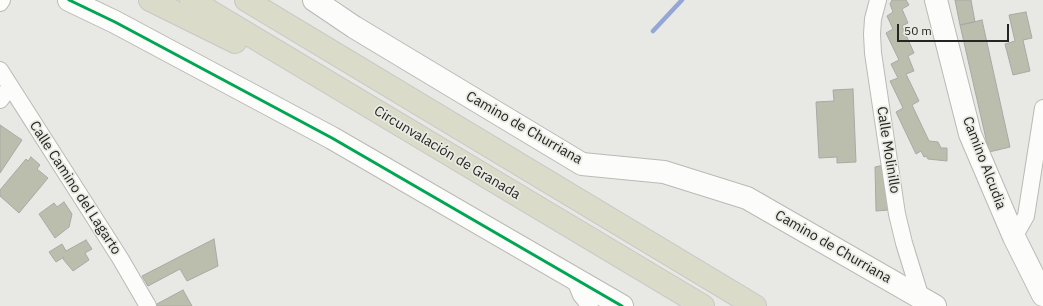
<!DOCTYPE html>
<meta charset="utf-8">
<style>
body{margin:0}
#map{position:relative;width:1043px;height:306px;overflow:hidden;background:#e8e9e5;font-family:"IBM Plex Sans",sans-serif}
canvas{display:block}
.scale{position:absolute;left:897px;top:24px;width:112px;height:18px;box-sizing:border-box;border:2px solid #252523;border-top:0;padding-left:5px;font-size:12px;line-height:14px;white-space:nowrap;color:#252523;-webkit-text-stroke:3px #e9ebe3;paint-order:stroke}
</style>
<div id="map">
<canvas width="1043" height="306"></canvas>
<div class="scale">50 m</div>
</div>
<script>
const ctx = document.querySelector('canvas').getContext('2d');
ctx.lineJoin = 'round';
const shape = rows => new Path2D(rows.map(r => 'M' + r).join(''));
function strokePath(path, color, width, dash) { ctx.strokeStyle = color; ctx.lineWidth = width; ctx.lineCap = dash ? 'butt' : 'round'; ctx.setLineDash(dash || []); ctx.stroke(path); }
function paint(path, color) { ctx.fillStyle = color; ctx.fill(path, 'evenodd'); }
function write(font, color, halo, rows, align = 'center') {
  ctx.font = font + ' "IBM Plex Sans",sans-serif'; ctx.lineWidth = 3.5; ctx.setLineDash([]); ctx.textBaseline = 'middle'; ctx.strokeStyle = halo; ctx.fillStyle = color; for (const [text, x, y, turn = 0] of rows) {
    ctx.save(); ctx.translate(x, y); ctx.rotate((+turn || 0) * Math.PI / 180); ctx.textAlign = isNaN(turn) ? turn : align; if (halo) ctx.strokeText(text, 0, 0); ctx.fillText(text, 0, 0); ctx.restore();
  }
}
const stream = shape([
 [653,31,682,0]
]);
const building = shape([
 [892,0,906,0,909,5,902,9,908,23,902,26,914,53,908,56,914,71,906,74,919,101,912,105,929,141,938,142,941,148,947,148,947,161,928,159,926,156,924,157,921,151,916,154,896,112,903,108,890,81,898,78,891,64,899,60,886,33,893,29,887,16,893,12,890,4,892,0],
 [955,0,971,0,975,22,960,25,955,0],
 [1026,12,1032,38,1023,40,1030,71,1013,75,1005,44,1015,41,1009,15,1026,12],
 [982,20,1010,147,989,152,960,25,982,20],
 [853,89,856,162,837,163,837,157,819,158,816,102,834,101,833,90,853,89],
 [0,125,22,140,0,173,0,125],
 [31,157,40,165,37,169,48,178,19,213,0,196,0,190,26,159,28,161,31,157],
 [884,165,889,210,876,211,875,167,884,165],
 [64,202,72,214,69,227,55,238,39,214,54,203,57,207,64,202],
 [214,239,218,266,187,281,180,269,148,286,142,276,214,239],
 [86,240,92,249,85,253,89,260,73,271,63,259,64,257,56,262,49,252,62,244,66,251,86,240],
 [183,290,192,306,156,306,155,305,183,290]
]);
const street = shape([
 [878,0,873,19,872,34,873,53,897,214,904,243,921,298],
 [0,3,2,0],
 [0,70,120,258,148,306],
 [0,100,10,87],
 [1014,237,1026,216,1043,108],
 [574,278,581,295,590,306]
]);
const secondary = shape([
 [69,0,115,22,332,138,622,306],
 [314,0,354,27,582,164,664,172,747,198,935,306],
 [936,0,970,134,1014,237,1043,295]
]);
const highway = shape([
 [150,0,235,42],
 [191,0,703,306],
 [246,0,755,306]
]);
const bus1 = shape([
 [69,0,115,22,332,138,622,306]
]);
const streetNames = [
 ["Camino de Churriana",524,128,30],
 ["Calle Molinillo",888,150,81],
 ["Circunvalación de Granada",447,153,31],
 ["Camino Alcudia",984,163,69],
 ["Calle Camino del Lagarto",75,188,57],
 ["Camino de Churriana",833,247,30]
];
strokePath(stream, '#93a6d6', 4.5);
paint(building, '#bbbeac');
strokePath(building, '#a8a9a6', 1);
strokePath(street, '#b9bab6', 18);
strokePath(secondary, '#b9bab6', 24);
strokePath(highway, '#c7c7c5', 24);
strokePath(street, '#fcfcfb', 16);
strokePath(secondary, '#fcfcfb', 22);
strokePath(highway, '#dadcc9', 22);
strokePath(bus1, '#00a651', 3);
write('14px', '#252523', '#e9ebe3', streetNames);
</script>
